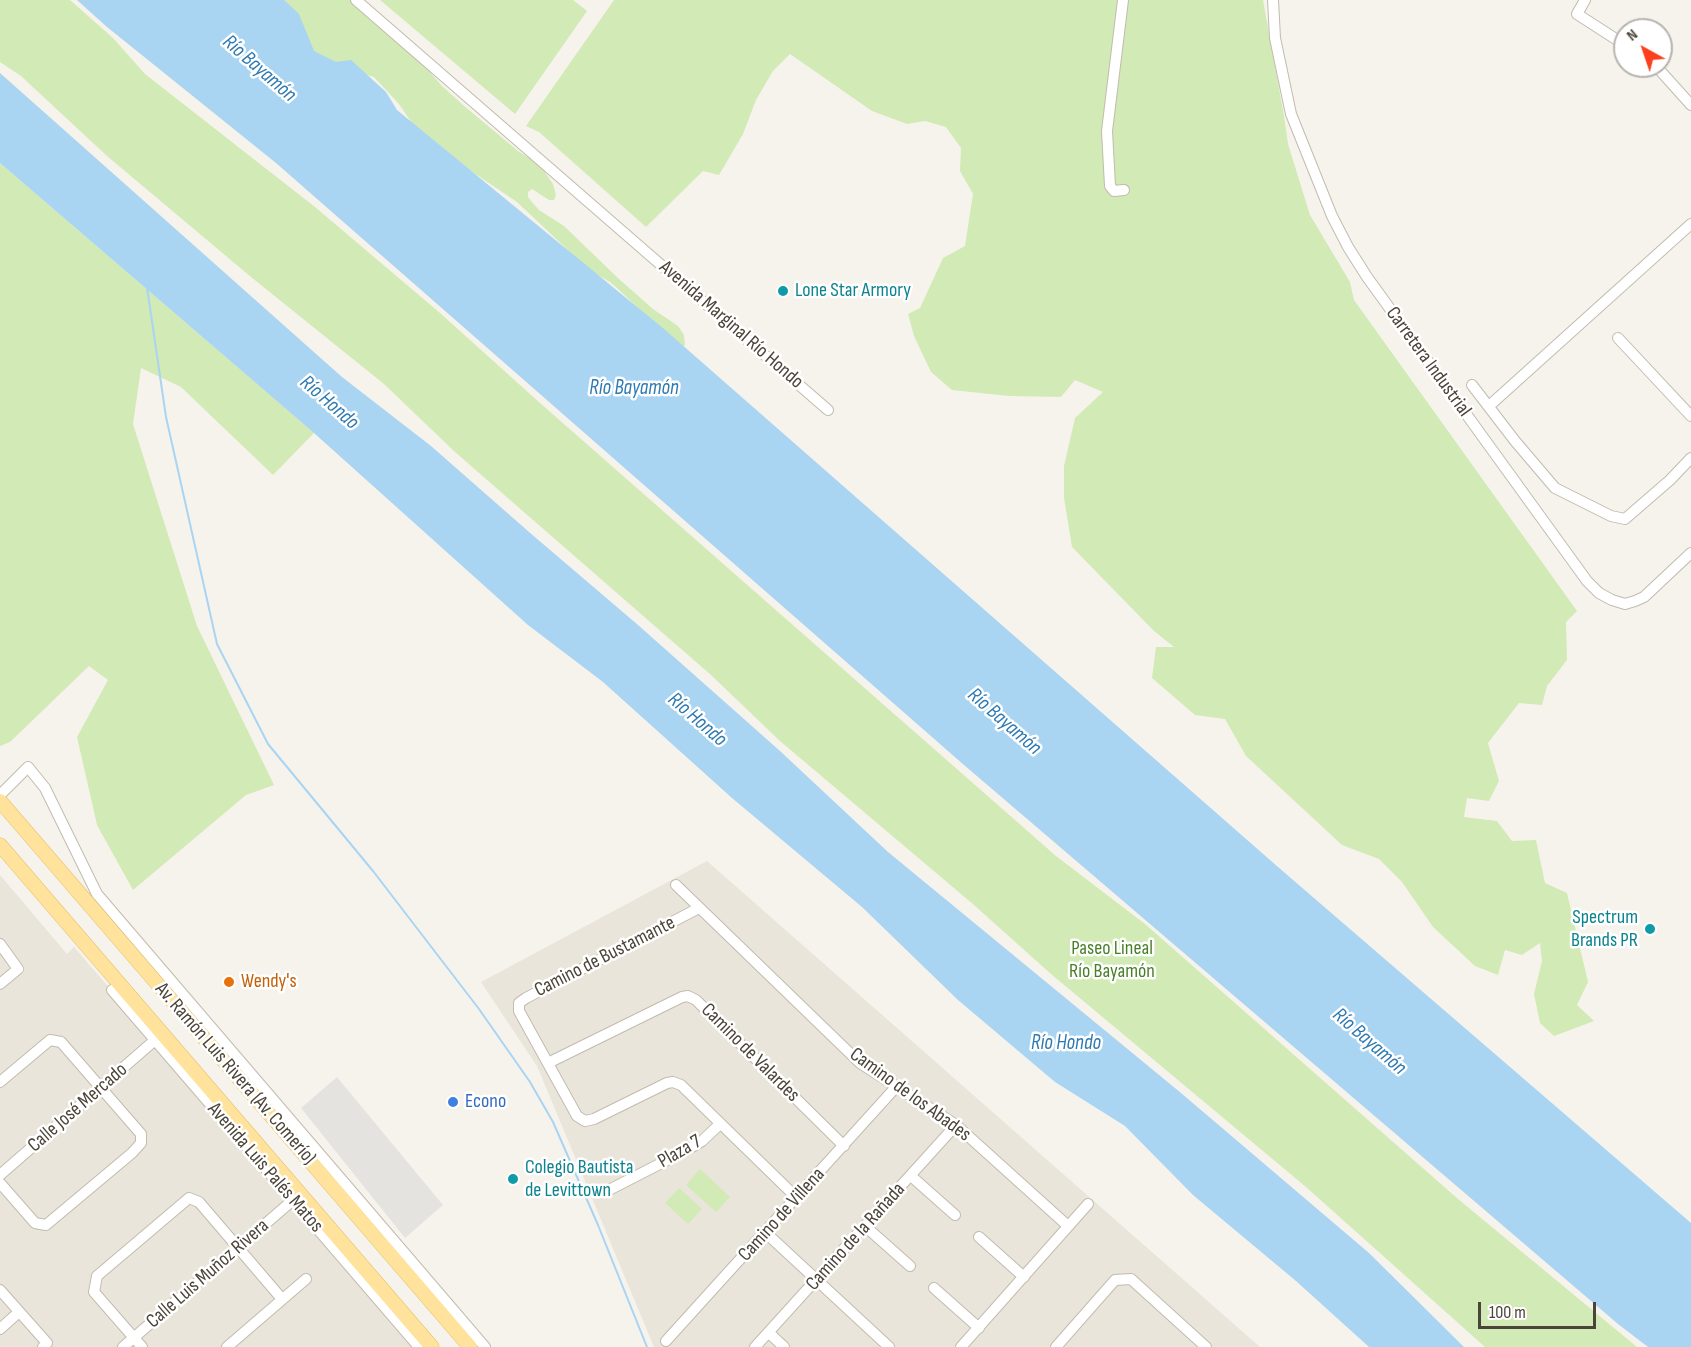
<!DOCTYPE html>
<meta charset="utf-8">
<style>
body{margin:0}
#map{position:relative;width:1691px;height:1347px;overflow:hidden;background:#f6f3ec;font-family:"Sofia Sans Condensed",sans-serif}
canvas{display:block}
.north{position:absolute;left:1613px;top:18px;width:60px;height:60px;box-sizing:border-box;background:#fff;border:2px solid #b7b4b0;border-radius:50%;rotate:320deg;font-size:16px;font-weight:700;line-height:24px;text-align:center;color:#4b4439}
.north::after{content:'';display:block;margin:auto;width:21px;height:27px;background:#fc3f1d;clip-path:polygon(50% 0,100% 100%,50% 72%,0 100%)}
.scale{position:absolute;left:1478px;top:1302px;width:118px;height:27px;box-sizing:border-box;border:3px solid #4b4439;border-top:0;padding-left:8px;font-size:18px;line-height:21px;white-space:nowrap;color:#4b4439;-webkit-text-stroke:4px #fff;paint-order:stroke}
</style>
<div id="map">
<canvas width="1691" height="1347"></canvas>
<div class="north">N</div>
<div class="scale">100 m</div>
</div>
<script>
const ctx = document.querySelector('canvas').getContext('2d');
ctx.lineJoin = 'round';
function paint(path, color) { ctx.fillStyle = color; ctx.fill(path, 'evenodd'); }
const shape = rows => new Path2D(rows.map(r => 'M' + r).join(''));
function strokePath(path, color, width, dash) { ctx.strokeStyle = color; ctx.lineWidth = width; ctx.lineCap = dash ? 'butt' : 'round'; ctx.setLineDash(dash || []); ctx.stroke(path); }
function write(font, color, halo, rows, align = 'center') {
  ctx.font = font + ' "Sofia Sans Condensed",sans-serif'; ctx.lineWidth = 5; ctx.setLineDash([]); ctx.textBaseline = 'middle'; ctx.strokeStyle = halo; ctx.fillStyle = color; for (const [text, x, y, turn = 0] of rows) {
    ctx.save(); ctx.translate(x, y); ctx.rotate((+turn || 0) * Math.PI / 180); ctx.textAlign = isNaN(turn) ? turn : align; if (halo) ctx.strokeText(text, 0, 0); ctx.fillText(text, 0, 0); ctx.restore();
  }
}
const residential = shape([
 [707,861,1260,1347,654,1347,537,1066,481,982],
 [0,875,67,954,74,947,419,1347,0,1347]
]);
const green = shape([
 [0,0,70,0,113,38,145,74,315,207,440,313,540,403,1056,856,1145,924,1458,1199,1637,1347,1485,1347,1306,1187,1051,974,974,905,780,741,711,675,455,452,384,384,251,277,107,156,21,76,0,62],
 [246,0,350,0,369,19,420,61,442,86,463,105,518,151,540,165,553,184,556,195,554,200,549,200,532,189,528,192,528,197,531,201,539,210,564,226,619,279,653,309,678,326,684,335,685,345,680,348,618,289,610,282,589,270,517,202,468,169,412,123,399,104,374,77,322,62],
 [380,0,573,0,587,11,515,114],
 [614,0,1263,0,1284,116,1288,144,1310,215,1350,282,1354,300,1577,611,1566,622,1567,660,1547,686,1542,705,1519,703,1488,743,1499,781,1489,801,1467,798,1464,817,1497,821,1512,841,1536,840,1545,883,1567,893,1588,982,1577,1005,1594,1021,1554,1036,1540,1023,1534,994,1542,961,1540,943,1522,955,1505,950,1498,975,1475,966,1433,927,1402,882,1379,859,1342,845,1246,756,1225,719,1195,715,1152,678,1156,647,1174,647,1154,631,1072,547,1064,498,1064,466,1075,418,1103,392,1075,380,1061,397,1009,396,952,390,931,372,914,336,908,314,920,308,943,258,965,246,973,194,960,171,961,148,946,127,925,121,907,124,872,111,790,54,773,71,756,100,743,134,719,175,703,171,646,227,539,132,526,126],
 [0,163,314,433,273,475,181,387,141,368,133,424,197,626,274,785,246,795,133,890,97,825,77,737,108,680,89,666,10,742,0,746],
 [700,1169,730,1197,716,1212,686,1185],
 [679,1188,702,1209,688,1224,665,1203]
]);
const parking = shape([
 [337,1077,443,1205,405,1238,301,1108]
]);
const water = shape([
 [77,0,284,0,299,14,314,51,336,62,351,60,386,92,397,110,664,329,1278,867,1691,1223,1691,1347,1648,1347,1618,1324,964,765,276,163,107,27],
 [0,73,342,377,431,446,529,532,638,625,780,751,888,852,1181,1093,1369,1253,1464,1347,1369,1347,1296,1281,1193,1195,1125,1126,1055,1082,958,1000,862,907,732,798,603,682,528,625,314,433,0,163]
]);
const stream = shape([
 [147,287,166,417,217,644,268,744,373,871,479,1009,530,1082,553,1122,598,1225,647,1347]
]);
const minor = shape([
 [356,0,828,410],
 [1123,0,1107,131,1110,186,1114,191,1124,190],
 [1273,0,1275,38,1291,114,1332,216,1348,247,1367,277,1587,581,1599,593,1612,600,1625,604,1635,601,1644,597,1691,553],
 [1585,0,1577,14,1625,45],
 [1656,66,1691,105],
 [1618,338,1691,416],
 [1472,385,1515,441,1555,488,1611,516,1625,519,1670,480,1691,458],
 [1489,406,1691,224],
 [0,795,28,767,45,788,97,894,485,1347],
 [676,885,860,1063,956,1125,1068,1226],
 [699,908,526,998,519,1003,519,1011,577,1116,585,1121,594,1119,667,1083,673,1082,681,1085,797,1198],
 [0,944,18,969,0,984],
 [112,990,419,1347],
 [548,1063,682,997,688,996,696,1000,844,1146],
 [0,1082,50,1040,61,1042,141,1134,141,1143,132,1153,46,1225,35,1223,0,1183],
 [0,1175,155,1040],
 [911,1176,955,1215],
 [605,1192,685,1151,702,1141,720,1124],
 [866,1227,910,1266],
 [766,1233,889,1347],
 [979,1237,1024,1277],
 [934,1288,979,1328],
 [0,1290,47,1343,43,1347],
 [0,1329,19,1312],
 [769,1333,784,1347],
 [666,1341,896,1087],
 [123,1347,293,1200],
 [142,1347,94,1292,97,1276,189,1198,199,1202,282,1299],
 [227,1347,306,1279],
 [755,1347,956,1125],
 [961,1347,1088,1204],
 [1056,1347,1115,1280,1131,1279,1206,1347]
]);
const major = shape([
 [0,801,470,1347],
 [0,845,432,1347]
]);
const markers = [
 [783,291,6,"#0f9aa8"],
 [1650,929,6,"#0f9aa8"],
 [229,982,6,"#e8710a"],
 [453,1102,6,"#3f7fe0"],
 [513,1179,6,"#0f9aa8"]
];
const cultureNames = [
 ["Lone Star Armory",795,291],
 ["Spectrum",1638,918,"right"],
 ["Brands PR",1638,941,"right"],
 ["Colegio Bautista",525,1168],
 ["de Levittown",525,1191]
];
const streetNames = [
 ["Avenida Marginal Río Hondo",731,325,41],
 ["Carretera Industrial",1428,362,54],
 ["Camino de Bustamante",605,957,-27],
 ["Camino de Valardes",750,1053,45],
 ["Av. Ramón Luis Rivera (Av. Comerío)",235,1074,49],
 ["Camino de los Abades",910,1095,36],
 ["Calle José Mercado",78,1108,-41],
 ["Plaza 7",680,1152,-30],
 ["Avenida Luis Palés Matos",265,1168,49],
 ["Camino de Villena",782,1215,-48],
 ["Camino de la Rañada",856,1237,-48],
 ["Calle Luis Muñoz Rivera",208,1274,-41]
];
const parkNames = [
 ["Paseo Lineal",1112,949],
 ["Río Bayamón",1112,972]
];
const foodNames = [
 ["Wendy's",241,982]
];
const shopNames = [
 ["Econo",465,1102]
];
const waterNames = [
 ["Río Bayamón",259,69,41],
 ["Río Bayamón",634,389],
 ["Río Hondo",329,403,41],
 ["Río Hondo",697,720,41],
 ["Río Bayamón",1004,722,41],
 ["Río Bayamón",1369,1042,41],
 ["Río Hondo",1066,1044]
];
paint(residential, '#eae5da');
paint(green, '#d2eab5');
paint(parking, '#e5e3e0');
paint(water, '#a9d4f2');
strokePath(stream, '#a9d4f2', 2);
strokePath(minor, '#c2bbae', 12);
strokePath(major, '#e6c16a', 15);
strokePath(minor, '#fff', 10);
strokePath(major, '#ffe39c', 14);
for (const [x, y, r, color] of markers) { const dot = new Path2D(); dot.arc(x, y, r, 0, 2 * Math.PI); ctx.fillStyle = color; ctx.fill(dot); strokePath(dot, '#fff', 2); }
write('20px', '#0d838f', '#fff', cultureNames, 'left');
write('20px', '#4b4439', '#fff', streetNames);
write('20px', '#4a7f2a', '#fff', parkNames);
write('20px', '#c56008', '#fff', foodNames, 'left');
write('20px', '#366cbe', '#fff', shopNames, 'left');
write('italic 21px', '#2e7ab2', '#fff', waterNames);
</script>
